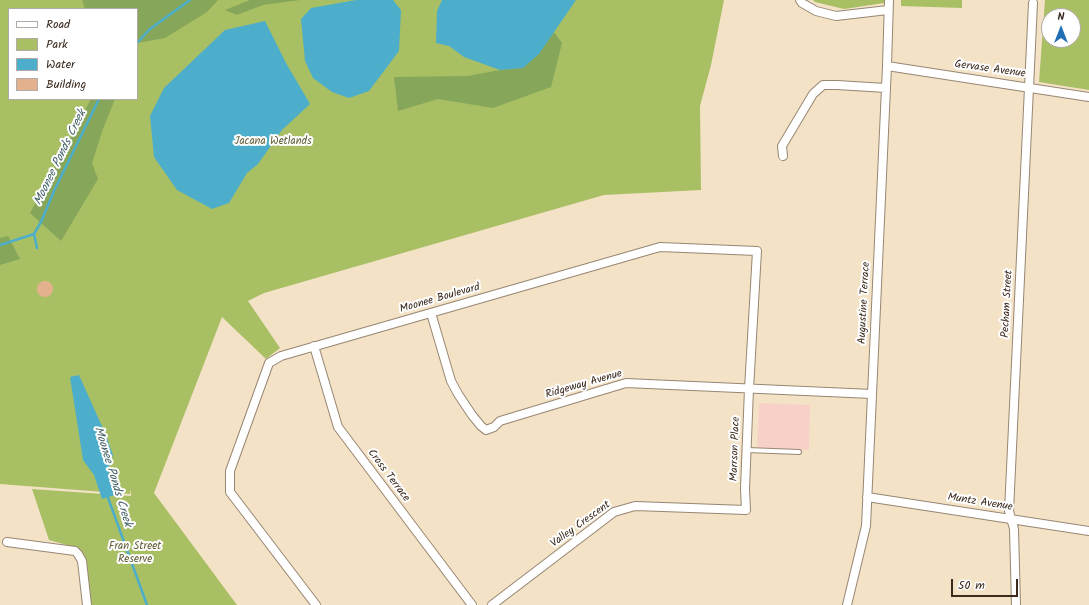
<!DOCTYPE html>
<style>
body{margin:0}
#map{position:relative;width:1089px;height:605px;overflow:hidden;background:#f3e2c6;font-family:Kalam,sans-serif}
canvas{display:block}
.legend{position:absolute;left:8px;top:8px;width:130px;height:92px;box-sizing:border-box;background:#fff;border:1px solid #b1aaa5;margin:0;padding:5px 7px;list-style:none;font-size:12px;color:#3b2a1e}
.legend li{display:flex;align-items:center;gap:8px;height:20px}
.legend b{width:20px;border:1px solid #b1aaa5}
.north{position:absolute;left:1041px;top:8px;width:40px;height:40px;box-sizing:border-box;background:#fff;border:1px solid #b1aaa5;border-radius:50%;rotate:0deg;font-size:11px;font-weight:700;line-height:16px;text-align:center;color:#3b2a1e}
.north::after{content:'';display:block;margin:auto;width:14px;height:18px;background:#1f6fb2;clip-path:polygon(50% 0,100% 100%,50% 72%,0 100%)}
.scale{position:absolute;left:951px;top:579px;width:67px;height:18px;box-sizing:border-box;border:2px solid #3b2a1e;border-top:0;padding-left:5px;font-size:12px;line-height:14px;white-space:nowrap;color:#3b2a1e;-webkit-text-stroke:3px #fff;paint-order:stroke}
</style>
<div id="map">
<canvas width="1089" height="605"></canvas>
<ul class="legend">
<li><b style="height:5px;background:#fff"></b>Road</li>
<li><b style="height:11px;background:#a9bf64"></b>Park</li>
<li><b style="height:11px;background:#4caecb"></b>Water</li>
<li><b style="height:11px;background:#e4b18f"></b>Building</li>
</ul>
<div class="north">N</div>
<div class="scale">50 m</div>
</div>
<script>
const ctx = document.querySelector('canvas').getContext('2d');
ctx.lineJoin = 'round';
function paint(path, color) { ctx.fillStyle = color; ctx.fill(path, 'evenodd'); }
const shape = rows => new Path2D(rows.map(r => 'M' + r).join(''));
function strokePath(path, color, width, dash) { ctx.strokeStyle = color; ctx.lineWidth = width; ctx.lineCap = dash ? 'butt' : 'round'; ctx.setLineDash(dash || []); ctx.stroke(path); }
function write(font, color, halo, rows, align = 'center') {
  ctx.font = font + ' Kalam,sans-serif'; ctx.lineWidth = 4; ctx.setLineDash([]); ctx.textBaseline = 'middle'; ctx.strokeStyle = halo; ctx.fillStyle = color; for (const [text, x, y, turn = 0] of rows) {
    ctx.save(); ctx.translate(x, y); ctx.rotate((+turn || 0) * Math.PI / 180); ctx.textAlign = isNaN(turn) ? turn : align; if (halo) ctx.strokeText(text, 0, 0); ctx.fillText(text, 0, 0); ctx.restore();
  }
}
const built = shape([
 [759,403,810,405,809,450,757,448]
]);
const green = shape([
 [0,0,724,0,711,65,700,106,701,190,604,195,264,293,248,301,280,348,266,359,222,317,154,493,237,605,89,605,84,556,74,547,49,540,32,489,131,496,131,489,130,494,0,484],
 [9,9,137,9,137,99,9,99],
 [813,0,884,0,884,3,844,9,815,2],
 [901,0,962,0,962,8,901,6],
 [1045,0,1089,0,1089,90,1039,82],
 [1049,16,1073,16,1073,40,1049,40]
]);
const forest = shape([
 [82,0,218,0,207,12,165,38,137,43,137,9,85,9],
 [250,0,300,0,263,5,237,15,225,10],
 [554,32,562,43,551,87,493,108,438,99,398,111,394,77,468,76,500,70,523,68,539,54],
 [91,99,115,99,103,129,92,163,98,179,61,241,30,213],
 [8,236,20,259,0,265,0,238]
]);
const water = shape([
 [356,0,393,0,401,10,399,51,369,91,349,98,332,92,313,78,305,61,301,19,311,8],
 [442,0,576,0,539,54,523,68,500,70,464,57,449,46,436,43,437,11],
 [265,21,286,63,310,104,282,130,258,164,247,173,229,203,212,209,177,190,154,157,150,116,164,88,225,30],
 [79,375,105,433,113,455,108,469,115,495,102,499,94,475,83,460,70,377]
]);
const stream = shape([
 [137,43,150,29,190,0],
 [0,245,34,234],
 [37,248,34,234,41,222,54,191,99,99],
 [107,495,147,605]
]);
const building = shape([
 '37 289a8 8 0 1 1 16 0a8 8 0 1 1-16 0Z'
]);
const service = shape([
 [747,450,799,452]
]);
const minor = shape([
 [800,0,802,3,816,11,836,16,888,10],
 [887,66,1089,97],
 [783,156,782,146,813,94,823,85,837,85,886,88],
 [431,313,451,381,458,394,472,415,481,426,486,430,494,427,500,421,626,383,872,394],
 [314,346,338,427,472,605],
 [867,497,1089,531],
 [7,542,75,551,78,554,82,561,87,605],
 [316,605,230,492,230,471,269,363,281,356,660,247,757,251,749,389,745,489,746,510,635,506,614,512,492,605],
 [847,605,866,526,887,66,889,0],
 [1016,605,1014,529,1009,511,1033,3]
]);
const streetNames = [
 ["Gervase Avenue",990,70,8],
 ["Moonee Boulevard",440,299,-16],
 ["Augustine Terrace",865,303,-87],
 ["Pecham Street",1008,304,-87],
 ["Ridgeway Avenue",584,385,-16],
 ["Marrson Place",736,449,-88],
 ["Cross Terrace",388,476,53],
 ["Muntz Avenue",980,503,9],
 ["Valley Crescent",581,525,-36]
];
const parkNames = [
 ["Jacana Wetlands",273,142],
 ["Fran Street",135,547],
 ["Reserve",135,560]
];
const waterNames = [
 ["Moonee Ponds Creek",61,158,-64],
 ["Moonee Ponds Creek",112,477,73]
];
paint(built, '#f7d1c8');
paint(green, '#a9bf64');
paint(forest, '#86a65a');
paint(water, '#4caecb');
strokePath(stream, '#4caecb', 2.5);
paint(building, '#e4b18f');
strokePath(service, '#978672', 6);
strokePath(minor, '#978672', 10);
strokePath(service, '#fff', 4);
strokePath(minor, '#fff', 8);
write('11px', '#3b2a1e', '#fff', streetNames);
write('11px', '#625e36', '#fff', parkNames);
write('italic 12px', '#425f63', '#fff', waterNames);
</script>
